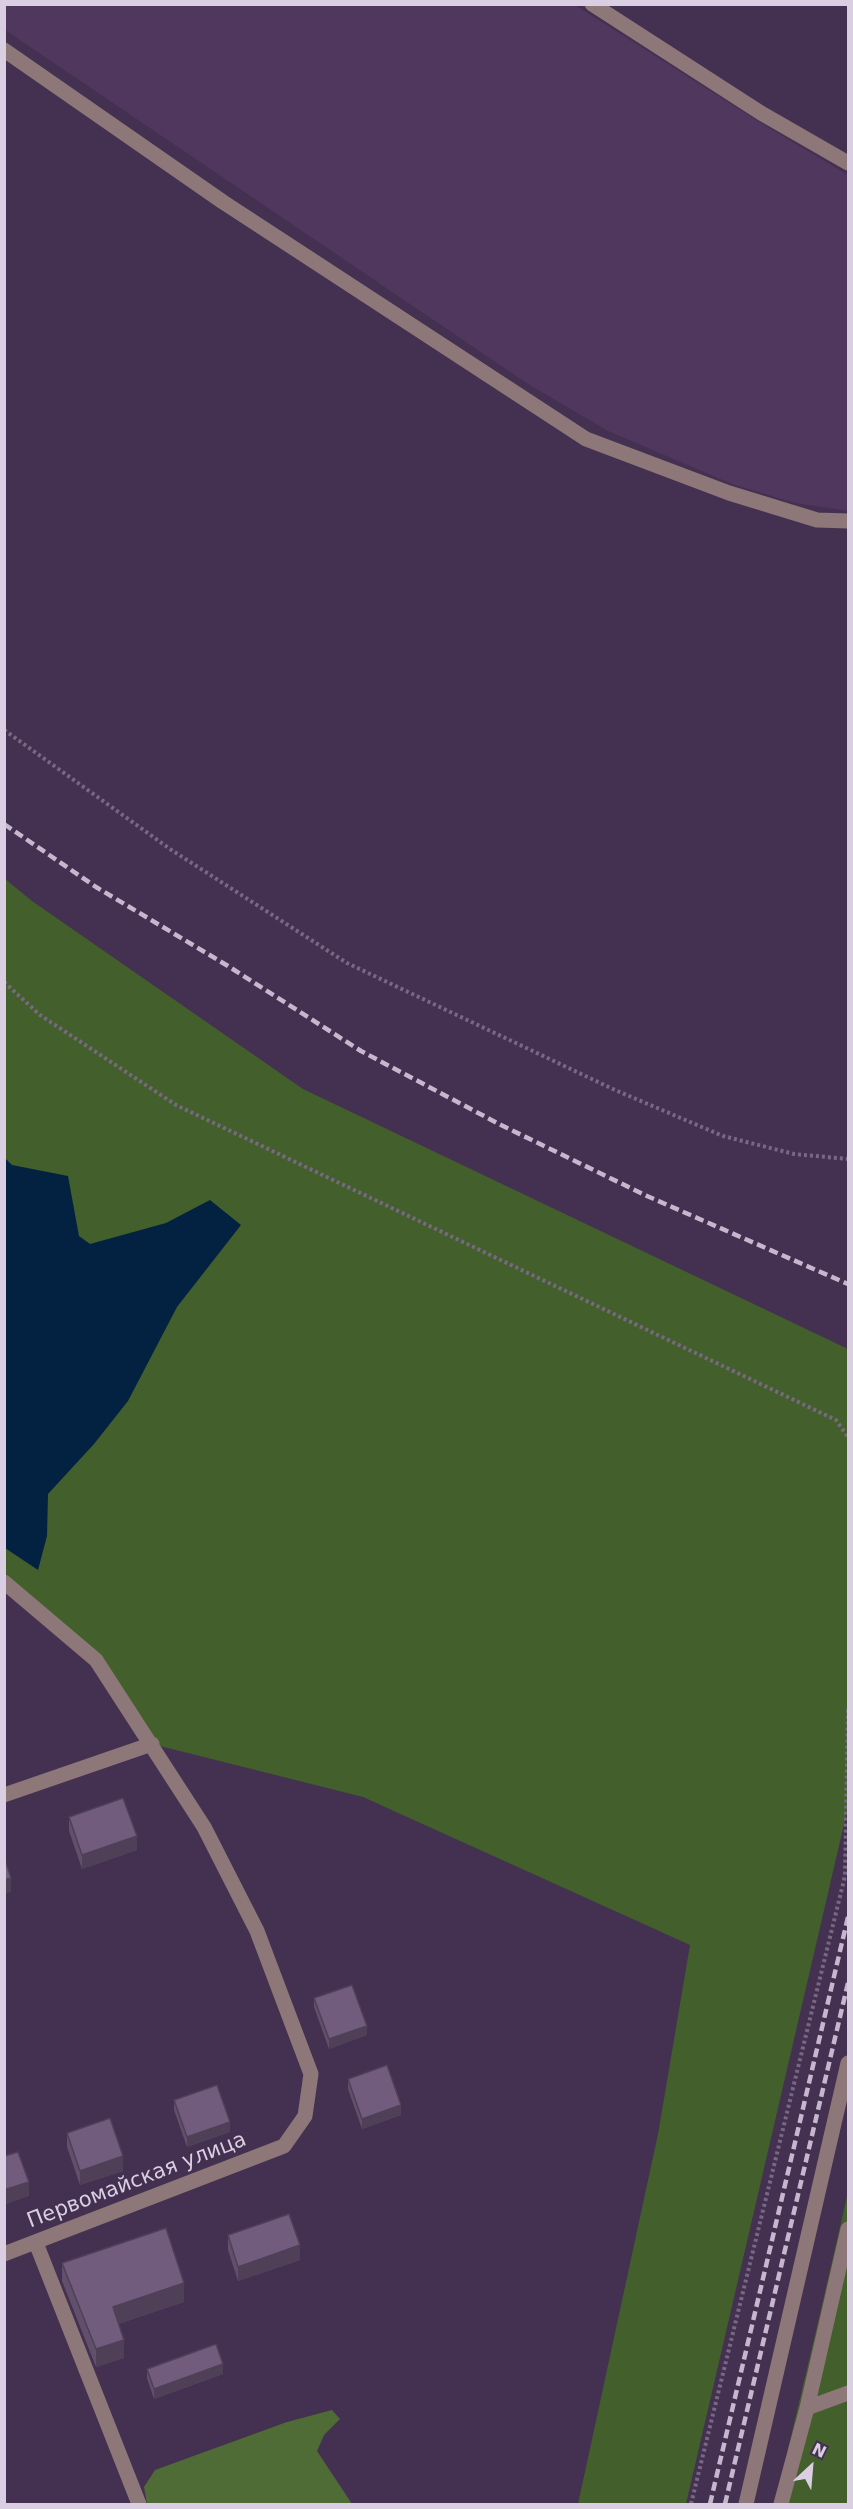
<!DOCTYPE html>
<meta charset="utf-8">
<style>
body{margin:0}
#map{position:relative;width:853px;height:2509px;overflow:hidden;background:#443050;font-family:"DejaVu Sans",sans-serif}
canvas{display:block}
.frame{position:absolute;inset:0;border:6px solid #dacee2;pointer-events:none}
.north{position:absolute;left:781px;top:2437px;width:60px;height:60px;-webkit-text-stroke:4px #443050;paint-order:stroke;rotate:26deg;font-size:16px;font-weight:700;line-height:24px;text-align:center;color:#dacee2}
.north::after{content:'';display:block;margin:auto;width:21px;height:27px;background:#dacee2;clip-path:polygon(50% 0,100% 100%,50% 72%,0 100%)}
</style>
<div id="map">
<canvas width="853" height="2509"></canvas>
<div class="frame"></div>
<div class="north">N</div>
</div>
<script>
const ctx = document.querySelector('canvas').getContext('2d');
ctx.lineJoin = 'round';
function paint(path, color) { ctx.fillStyle = color; ctx.fill(path, 'evenodd'); }
const shape = rows => new Path2D(rows.map(r => 'M' + r).join(''));
function strokePath(path, color, width, dash) { ctx.strokeStyle = color; ctx.lineWidth = width; ctx.lineCap = dash ? 'butt' : 'round'; ctx.setLineDash(dash || []); ctx.stroke(path); }
function write(font, color, halo, rows, align = 'center') {
  ctx.font = font + ' "DejaVu Sans",sans-serif'; ctx.lineWidth = 4.5; ctx.setLineDash([]); ctx.textBaseline = 'middle'; ctx.strokeStyle = halo; ctx.fillStyle = color; for (const [text, x, y, turn = 0] of rows) {
    ctx.save(); ctx.translate(x, y); ctx.rotate((+turn || 0) * Math.PI / 180); ctx.textAlign = isNaN(turn) ? turn : align; if (halo) ctx.strokeText(text, 0, 0); ctx.fillText(text, 0, 0); ctx.restore();
  }
}
const built = shape([
 [4,5,575,5,761,123,848,175,848,511,795,503,732,484,608,431,528,384,5,30]
]);
const green = shape([
 [4,878,32,901,303,1089,848,1349,848,1807,686,2504,578,2504,658,2134,690,1945,363,1797,152,1744,96,1660,5,1576],
 [848,2192,848,2504,775,2504,819,2318]
]);
const forest = shape([
 [332,2410,340,2419,324,2435,317,2451,352,2504,147,2504,144,2487,155,2470,287,2422]
]);
const water = shape([
 [4,1157,12,1165,68,1176,79,1236,90,1244,166,1223,210,1200,241,1225,177,1307,128,1401,94,1444,48,1494,47,1536,38,1570,5,1548]
]);
const path = shape([
 [4,730,173,851,347,963,615,1090,723,1136,794,1154,848,1159],
 [4,982,40,1015,176,1105,836,1420,848,1437],
 [691,2504,845,1876,848,1709]
]);
const minor = shape([
 [592,4,761,113,848,163],
 [4,50,223,202,586,439,729,493,817,520,848,521],
 [4,1582,96,1660,204,1827,257,1931,311,2074,305,2116,284,2146,4,2254],
 [4,1795,152,1744],
 [36,2243,139,2504],
 [807,2408,848,2393],
 [746,2504,848,2063],
 [781,2504,807,2408,848,2229]
]);
const rail = shape([
 [4,824,96,887,228,966,361,1051,501,1125,647,1196,848,1284],
 [710,2504,848,1917],
 [725,2504,848,1983]
]);
const wall = shape([
 [69,1817,137,1850,82,1869,69,1831],
 [314,1998,367,2035,329,2049,314,2007],
 [348,2079,401,2115,362,2129,348,2089],
 [174,2100,230,2132,187,2147,174,2110],
 [67,2133,123,2171,80,2185,67,2147],
 [228,2235,300,2260,238,2281,228,2250],
 [62,2263,184,2302,118,2324,124,2358,96,2367,62,2281],
 [147,2369,223,2374,154,2399,147,2378]
]);
const shadedWall = shape([
 [137,1836,137,1850,82,1869,82,1855],
 [11,1878,11,1892,4,1894,4,1880],
 [367,2026,367,2035,329,2049,329,2039],
 [401,2105,401,2115,362,2129,362,2119],
 [230,2122,230,2132,187,2147,187,2137],
 [123,2156,123,2171,80,2185,80,2171],
 [29,2182,29,2196,4,2205,4,2190],
 [300,2245,300,2260,238,2281,238,2267],
 [184,2283,184,2302,113,2326,113,2307],
 [124,2340,124,2358,96,2367,96,2349],
 [223,2364,223,2374,154,2399,154,2389]
]);
const building = shape([
 [123,1798,137,1836,82,1855,69,1817,123,1798],
 [4,1858,11,1878,4,1880,4,1858],
 [352,1985,367,2026,329,2039,314,1998,352,1985],
 [387,2065,401,2105,362,2119,348,2079,387,2065],
 [217,2085,230,2122,187,2137,174,2100,217,2085],
 [110,2118,123,2156,80,2171,67,2133,110,2118],
 [18,2152,29,2182,4,2190,4,2156,18,2152],
 [289,2214,300,2245,238,2267,228,2235,289,2214],
 [166,2228,184,2283,113,2307,124,2340,96,2349,62,2263,166,2228],
 [216,2344,223,2364,154,2389,147,2369,216,2344]
]);
const streetNames = [
 ["Первомайская улица",137,2181,-21]
];
paint(built, '#4f375d');
paint(green, '#435f2b');
paint(forest, '#4f6c36');
paint(water, '#032242');
strokePath(path, '#796883', 4, [3, 3]);
strokePath(minor, '#8d7779', 15);
strokePath(rail, '#c5b7cd', 4.5, [9, 4.5]);
paint(wall, '#614f6c');
paint(shadedWall, '#4f4058');
paint(building, '#715c7e');
strokePath(building, '#4f4058', 1.5);
write('21px', '#dacee2', '#443050', streetNames);
</script>
